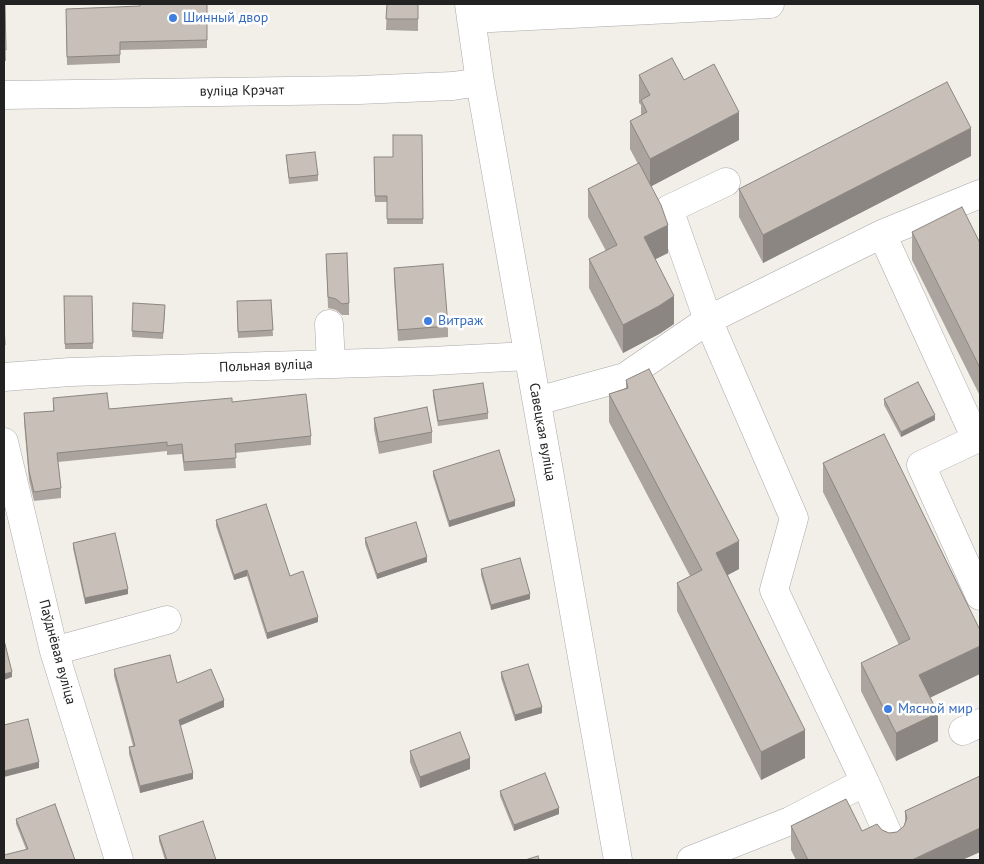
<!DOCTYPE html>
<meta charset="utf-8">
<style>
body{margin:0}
#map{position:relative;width:984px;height:864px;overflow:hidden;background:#f2efe9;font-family:"PT Sans",sans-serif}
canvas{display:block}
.frame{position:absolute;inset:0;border:5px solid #222;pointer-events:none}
</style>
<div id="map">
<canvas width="984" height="864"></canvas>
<div class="frame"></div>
</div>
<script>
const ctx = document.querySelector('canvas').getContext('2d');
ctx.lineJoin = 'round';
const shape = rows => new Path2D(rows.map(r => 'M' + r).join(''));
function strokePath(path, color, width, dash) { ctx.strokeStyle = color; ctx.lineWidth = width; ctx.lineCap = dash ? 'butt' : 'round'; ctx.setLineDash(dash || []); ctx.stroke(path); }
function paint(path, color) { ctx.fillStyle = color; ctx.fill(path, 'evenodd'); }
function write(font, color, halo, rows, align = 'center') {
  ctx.font = font + ' "PT Sans",sans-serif'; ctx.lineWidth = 5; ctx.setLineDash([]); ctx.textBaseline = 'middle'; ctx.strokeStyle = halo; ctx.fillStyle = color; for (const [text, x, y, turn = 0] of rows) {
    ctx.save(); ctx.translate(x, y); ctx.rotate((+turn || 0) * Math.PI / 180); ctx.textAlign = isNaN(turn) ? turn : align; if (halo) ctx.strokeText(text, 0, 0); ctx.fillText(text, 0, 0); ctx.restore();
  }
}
const minor = shape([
 [469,4,480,82,618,860],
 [471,19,770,4],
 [4,95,359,90,453,86,480,82],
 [726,182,669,209,708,320,794,518,774,590,865,782],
 [882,234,976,439,921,465,980,596],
 [329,324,331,364],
 [4,377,70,372,431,361,528,356],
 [537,401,625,377,708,320,882,234,980,194],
 [4,442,54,651,119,860],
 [54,651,167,620],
 [963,731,980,723],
 [691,860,790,821,865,782,891,841]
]);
const wall = shape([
 [4,4,5,4,6,61,4,61],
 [207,4,207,48,120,50,120,63,67,65,66,17,140,6],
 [387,4,418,4,418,31,386,30],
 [639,75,684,80,739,140,651,186,668,253,655,259,674,324,659,334,623,353,589,288,589,259,606,251,588,217,588,189,638,164,630,149,630,121,641,116,641,105,639,103],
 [422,135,423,224,387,224,387,202,375,202,374,157,393,157],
 [286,155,318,175,318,181,289,184],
 [971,156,763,263,739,217,739,189],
 [912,232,980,243,980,396,912,260],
 [326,254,349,303,349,315,342,315,336,310,328,308],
 [394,268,448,326,448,337,398,341,394,279],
 [64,296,92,296,93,349,65,349],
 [271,300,273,336,238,338,237,307],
 [133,303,165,311,163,339,132,337],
 [626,380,739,569,728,575,805,758,761,780,677,611,677,583,690,576,609,422,609,394,626,388],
 [433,390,488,413,488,419,438,426,433,396],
 [53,398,109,409,232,402,311,436,311,445,235,453,236,468,184,471,182,454,167,455,167,451,58,462,61,488,61,498,34,501,29,480,24,422,24,413,53,411],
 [884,399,935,420,901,437,884,405],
 [374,418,432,432,432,443,379,454,374,429],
 [884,434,938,741,896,761,861,691,861,663,899,645,823,492,823,463],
 [433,471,515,506,449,527,433,476],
 [216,520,290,576,318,622,267,639,247,576,234,580,216,526],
 [365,538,427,562,377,579,365,544],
 [73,543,128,594,85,604,73,548],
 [481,569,530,599,491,610,481,575],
 [114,669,177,683,224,707,180,726,193,779,140,793,129,754,129,747,133,746,114,676],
 [501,672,542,713,515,721,501,678],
 [410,751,470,769,420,788,410,762],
 [980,776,980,852,962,860,796,860,791,850,791,826,862,831,882,830,889,833,897,832,904,826,905,822,905,811],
 [500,791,559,814,514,831,500,796],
 [16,819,75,860,26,849,16,824],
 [159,836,216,860,165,860,159,841]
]);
const shadedWall = shape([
 [739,112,739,140,650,187,650,159],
 [971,128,971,156,763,263,763,235],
 [668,225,668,253,644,265,644,237],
 [674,296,674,324,659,334,623,353,623,325],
 [935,415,935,420,901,437,901,432],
 [515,501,515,506,449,527,449,521],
 [739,541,739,569,716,581,716,553],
 [427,557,427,562,377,579,377,574],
 [247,570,247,576,234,580,234,575],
 [128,589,128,594,85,604,85,598],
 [530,594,530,599,491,610,491,605],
 [318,617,318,622,267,639,267,633],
 [980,646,980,674,919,703,919,675],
 [12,672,12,677,4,680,4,674],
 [224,700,224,707,179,726,179,720],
 [542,707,542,713,515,721,515,715],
 [938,713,938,741,896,761,896,733],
 [805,730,805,758,761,780,761,752],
 [470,758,470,769,420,788,420,777],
 [39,762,39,768,4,777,4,771],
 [193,773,193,779,140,793,140,786],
 [559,808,559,814,514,831,514,825],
 [980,828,980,852,962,860,912,860]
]);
const building = shape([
 [4,4,5,4,6,50,4,50,4,4],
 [140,4,207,4,207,40,120,42,120,55,67,57,66,9,140,6,140,4],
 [387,4,418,4,418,19,386,19,387,4],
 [672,58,684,80,714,64,739,112,650,159,630,121,647,112,641,100,650,95,639,75,672,58],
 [947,82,971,128,763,235,739,189,947,82],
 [393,135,422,135,423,219,387,219,387,196,375,196,374,157,393,157,393,135],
 [315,152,318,175,289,178,286,155,315,152],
 [639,163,661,205,668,225,644,237,674,296,659,306,623,325,589,259,617,245,588,189,639,163],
 [962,207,980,243,980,368,912,232,962,207],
 [347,253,349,303,342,304,336,299,328,297,326,254,347,253],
 [443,264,448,326,398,330,394,268,443,264],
 [64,296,92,296,93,343,65,344,64,296],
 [271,300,273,330,238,332,237,301,271,300],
 [133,303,165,305,163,333,132,331,133,303],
 [4,324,5,345,4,345,4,324],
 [649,369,739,541,716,553,805,730,761,752,677,583,702,570,609,394,628,388,626,380,649,369],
 [918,382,935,415,901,432,884,399,918,382],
 [483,383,488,413,438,421,433,390,483,383],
 [107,393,109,409,232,398,232,402,306,394,311,436,235,444,236,458,184,462,182,444,167,446,167,442,57,453,61,488,34,492,29,471,24,413,54,411,53,398,107,393],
 [427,407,432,432,379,442,374,418,427,407],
 [884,434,980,630,980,646,919,675,938,713,896,733,861,663,910,639,823,463,884,434],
 [499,450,515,501,449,521,433,471,499,450],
 [266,504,290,576,303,571,318,617,267,633,247,570,234,575,216,520,266,504],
 [416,522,427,557,377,574,365,538,416,522],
 [115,533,128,589,85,598,73,543,115,533],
 [520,558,530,594,491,605,481,569,520,558],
 [4,640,12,672,4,674,4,640],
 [170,655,177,683,211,669,224,700,179,720,193,773,140,786,129,747,135,746,114,669,170,655],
 [528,664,542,707,515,715,501,672,528,664],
 [28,719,39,762,4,771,4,725,28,719],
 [460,732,470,758,420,777,410,751,460,732],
 [545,773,559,808,514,825,500,791,545,773],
 [980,776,980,828,912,860,808,860,791,826,846,799,862,831,877,824,882,830,889,833,897,832,904,826,907,818,905,811,980,776],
 [55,804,75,860,4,860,4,855,28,849,16,819,55,804],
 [203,821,216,860,167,860,159,836,203,821],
 [538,856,539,860,525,860,538,856]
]);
const markers = [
 [173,18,5,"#3f7fe0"],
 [428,321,5,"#3f7fe0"],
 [888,709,5,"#3f7fe0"]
];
const shopNames = [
 ["Шинный двор",183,18],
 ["Витраж",438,321],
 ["Мясной мир",898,709]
];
const streetNames = [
 ["вуліца Крэчат",242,91,-1],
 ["Польная вуліца",266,366,-2],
 ["Савецкая вуліца",542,432,80],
 ["Паўднёвая вуліца",57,652,75]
];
strokePath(minor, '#a9a9a9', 29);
strokePath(minor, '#fff', 28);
paint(wall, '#aba49e');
paint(shadedWall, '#8b8681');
paint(building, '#c7bfb8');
strokePath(building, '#8b8681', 1);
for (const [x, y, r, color] of markers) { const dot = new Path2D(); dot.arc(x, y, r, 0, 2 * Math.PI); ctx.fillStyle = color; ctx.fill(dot); strokePath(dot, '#fff', 2); }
write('14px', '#366cbe', '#fff', shopNames, 'left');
write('14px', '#222', '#fff', streetNames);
</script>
